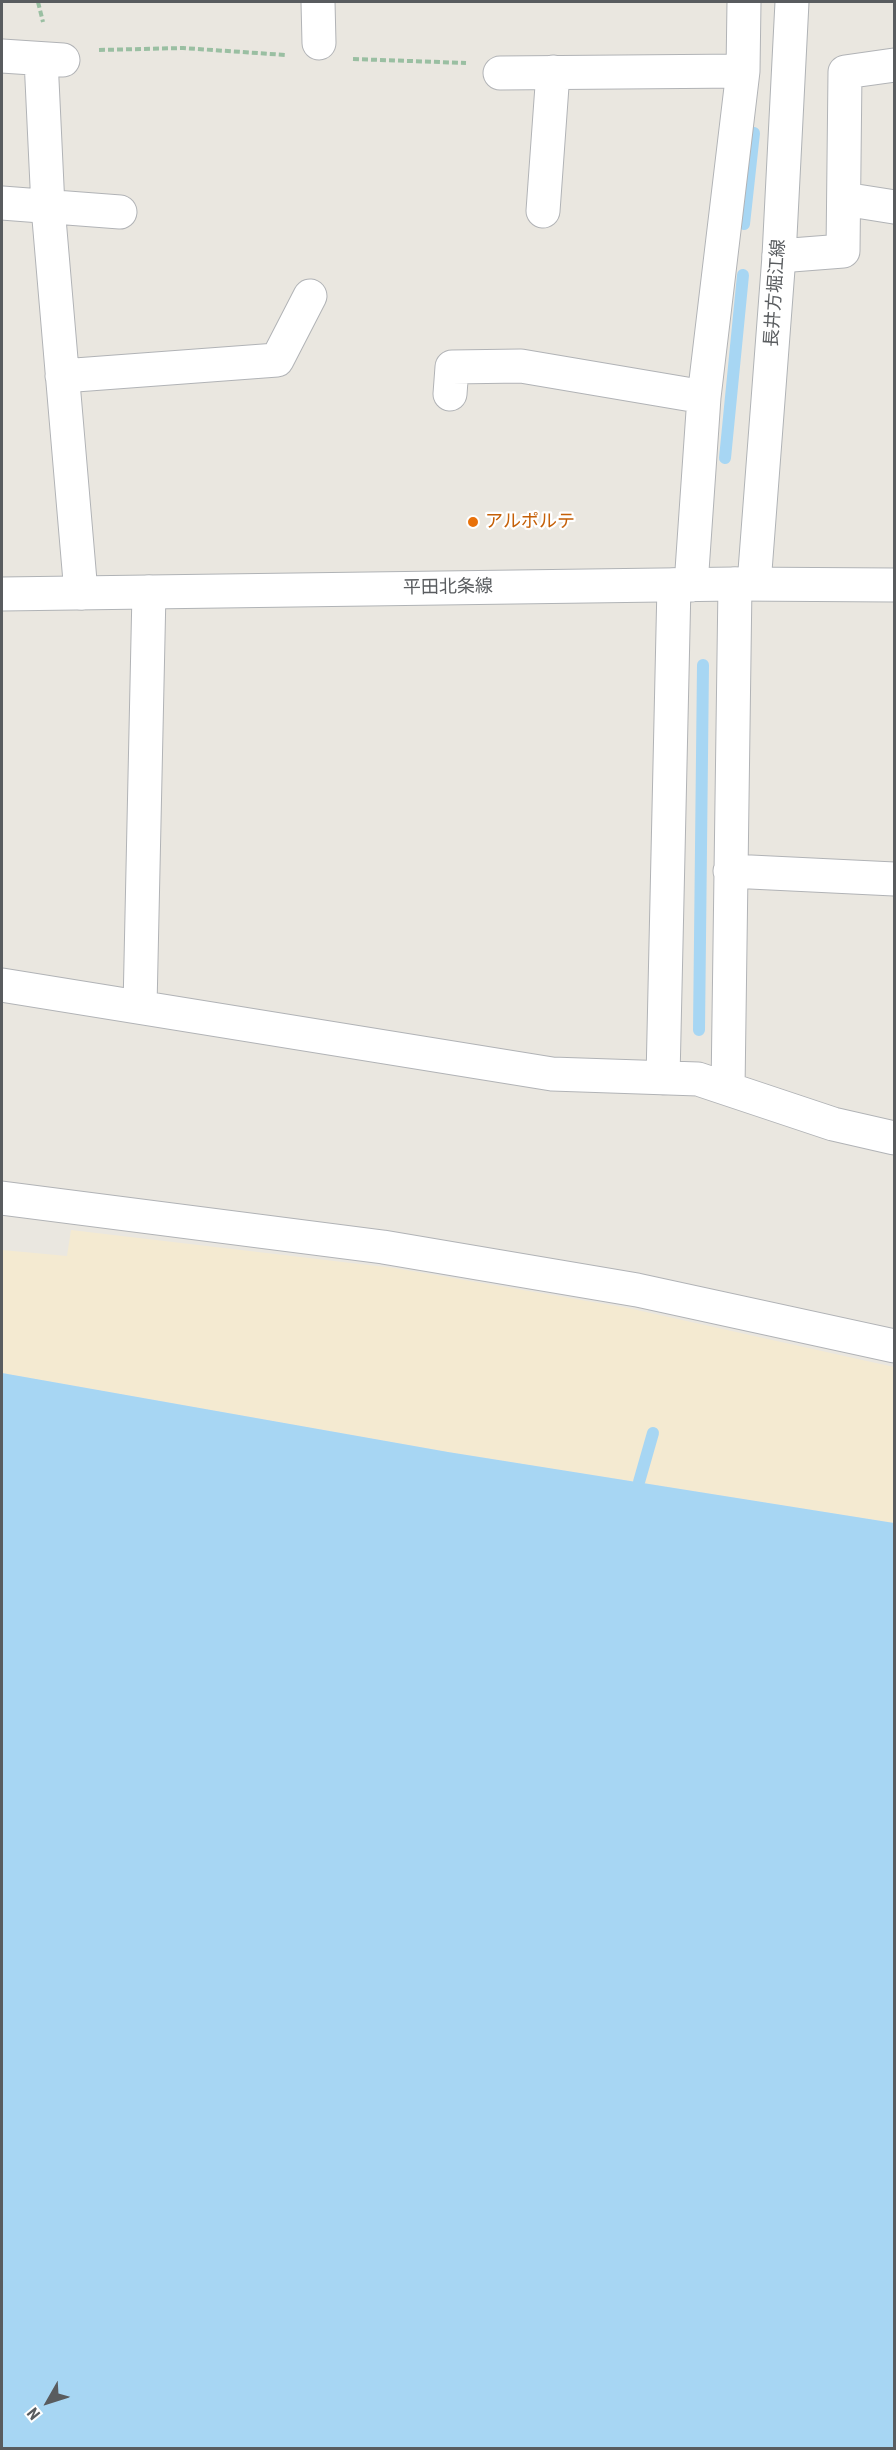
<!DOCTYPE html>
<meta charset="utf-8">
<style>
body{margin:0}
#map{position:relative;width:896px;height:2450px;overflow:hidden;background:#eae7e0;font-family:"Roboto Condensed",sans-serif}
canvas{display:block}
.frame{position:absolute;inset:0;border:3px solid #595c5f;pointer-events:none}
.north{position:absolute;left:18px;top:2372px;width:60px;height:60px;-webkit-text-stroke:4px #fff;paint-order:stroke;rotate:231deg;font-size:16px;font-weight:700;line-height:24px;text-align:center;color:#595c5f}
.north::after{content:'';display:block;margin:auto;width:21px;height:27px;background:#595c5f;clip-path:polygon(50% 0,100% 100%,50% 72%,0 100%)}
</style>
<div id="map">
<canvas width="896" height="2450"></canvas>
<div class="frame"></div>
<div class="north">N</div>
</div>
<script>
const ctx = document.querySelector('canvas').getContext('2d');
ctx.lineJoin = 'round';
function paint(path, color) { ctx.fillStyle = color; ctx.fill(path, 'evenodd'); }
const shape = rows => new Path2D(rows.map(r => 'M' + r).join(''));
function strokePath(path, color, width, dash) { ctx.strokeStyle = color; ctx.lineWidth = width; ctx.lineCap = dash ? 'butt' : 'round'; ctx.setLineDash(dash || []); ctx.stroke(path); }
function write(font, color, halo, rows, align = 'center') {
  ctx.font = font + ' "Roboto Condensed","Noto Sans JP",sans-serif'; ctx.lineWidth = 4.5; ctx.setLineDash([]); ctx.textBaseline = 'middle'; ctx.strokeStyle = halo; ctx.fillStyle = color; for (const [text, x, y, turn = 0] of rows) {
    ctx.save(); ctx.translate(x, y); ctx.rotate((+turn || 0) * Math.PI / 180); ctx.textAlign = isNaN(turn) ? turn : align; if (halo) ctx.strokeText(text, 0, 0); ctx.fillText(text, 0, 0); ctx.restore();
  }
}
const sand = shape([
 [71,1230,394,1268,628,1308,894,1367,894,1523,448,1452,2,1373,2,1250,67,1256]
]);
const water = shape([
 [2,1373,448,1452,894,1523,894,2448,2,2448]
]);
const stream = shape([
 [744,224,754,133],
 [725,458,743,275],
 [699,1030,703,665],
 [639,1482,653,1433]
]);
const path = shape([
 [38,2,43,22],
 [99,50,183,48,286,55],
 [353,59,466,63]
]);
const minor = shape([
 [318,2,319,43],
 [2,56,63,60],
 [41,59,48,207,81,593],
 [500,73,743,71],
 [844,199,894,207],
 [2,203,120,212],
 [543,211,553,72],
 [779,256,843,251,845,72,894,65],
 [62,376,277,360,310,296],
 [450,394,452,367,521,366,704,397],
 [691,585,704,397,743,71,744,2],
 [730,871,894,879],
 [2,985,552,1074,698,1079,833,1124,894,1138],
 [140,1007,149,592],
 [663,1078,674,585],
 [728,1089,735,584],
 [2,1198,383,1247,637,1290,894,1346]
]);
const secondary = shape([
 [754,584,779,256,792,2],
 [2,594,735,584,894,585]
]);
const markers = [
 [473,522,6,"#e8710a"]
];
const streetNames = [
 ["長井方堀江線",776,293,-86],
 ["平田北条線",448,588,-1]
];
const foodNames = [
 ["アルポルテ",485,522]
];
paint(sand, '#f4ead1');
paint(water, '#a7d6f3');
strokePath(stream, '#a7d6f3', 12);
strokePath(minor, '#b1b3b6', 35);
strokePath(secondary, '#b0b3b6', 35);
strokePath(path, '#9abfa2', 4, [6, 3]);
strokePath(minor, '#fff', 33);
strokePath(secondary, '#fff', 33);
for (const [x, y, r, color] of markers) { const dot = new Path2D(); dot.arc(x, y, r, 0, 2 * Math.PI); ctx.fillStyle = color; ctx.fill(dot); strokePath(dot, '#fff', 2); }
write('18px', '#595c5f', '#fff', streetNames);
write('18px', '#c56008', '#fff', foodNames, 'left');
</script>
